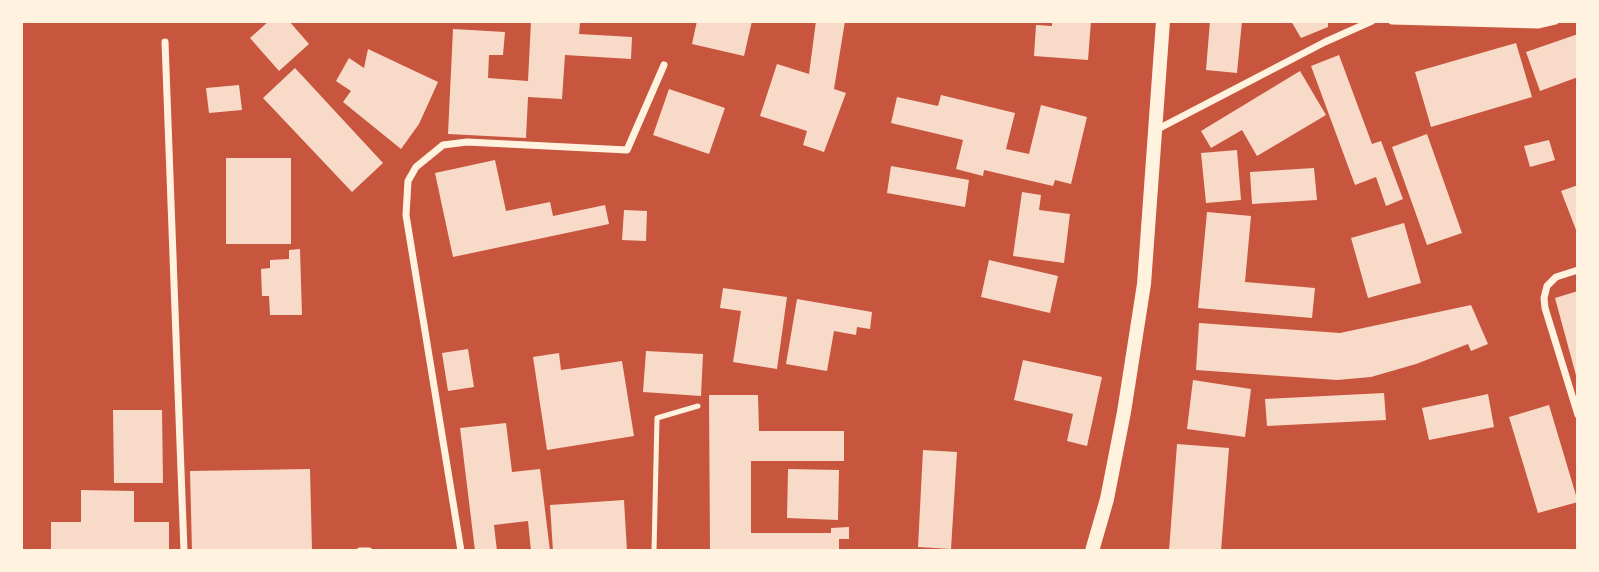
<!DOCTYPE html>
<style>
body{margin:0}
#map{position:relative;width:1599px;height:572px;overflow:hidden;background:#c8553d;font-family:"Exo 2",sans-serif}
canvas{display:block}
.frame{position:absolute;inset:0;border:23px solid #fff3e0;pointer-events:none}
</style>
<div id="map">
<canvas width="1599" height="572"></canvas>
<div class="frame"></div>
</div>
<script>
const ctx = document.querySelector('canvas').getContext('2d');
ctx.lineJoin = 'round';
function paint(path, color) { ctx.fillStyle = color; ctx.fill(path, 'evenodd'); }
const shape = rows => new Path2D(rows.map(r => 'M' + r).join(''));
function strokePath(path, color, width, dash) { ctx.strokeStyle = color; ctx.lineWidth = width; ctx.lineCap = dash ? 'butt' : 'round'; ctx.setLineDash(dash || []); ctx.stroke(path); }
const building = shape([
 [269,21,289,21,309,44,279,71,250,38],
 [531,21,580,23,579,34,632,37,631,59,565,55,562,99,528,97,526,138,448,134,453,29,505,32,503,55,489,55,488,78,528,81],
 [697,21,752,21,744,56,692,44],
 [816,21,845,21,834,89,846,93,824,152,803,145,807,131,760,116,777,64,809,74],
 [1052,21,1091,21,1088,60,1034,56,1036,25,1052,26],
 [1210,21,1242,21,1237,73,1206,70],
 [1291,21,1328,21,1328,27,1301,38],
 [1578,34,1578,77,1540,91,1526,52],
 [1516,43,1532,97,1431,127,1415,72],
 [368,49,438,82,419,124,401,149,343,102,351,91,336,81,349,58,364,68],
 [1339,55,1372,144,1381,141,1403,199,1386,206,1376,177,1355,185,1311,66],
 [295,68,383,163,352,192,263,98],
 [1300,71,1326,115,1257,156,1242,130,1211,148,1201,131],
 [239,85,242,110,209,113,206,88],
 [669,89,725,108,709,154,653,135],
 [941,95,1015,113,1006,149,1029,154,1041,105,1087,117,1071,184,1055,180,1053,186,984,170,983,176,956,169,963,140,891,123,897,97,938,106],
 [1427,134,1462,233,1427,245,1392,147],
 [1549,140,1555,160,1530,167,1524,146],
 [1237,150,1241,200,1206,203,1201,153],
 [226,158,291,158,291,244,226,244],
 [495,160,506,211,550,202,553,216,605,205,609,224,453,257,435,173],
 [891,166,969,180,965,207,887,193],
 [1314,168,1317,200,1252,204,1250,172],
 [1578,185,1578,235,1561,191],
 [1022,192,1041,195,1039,210,1070,214,1064,263,1013,256],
 [624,210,647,211,646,241,622,240],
 [1207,212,1251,216,1245,282,1315,288,1312,318,1198,308],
 [1404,223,1421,283,1368,298,1351,238],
 [300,249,302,315,270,315,269,296,262,296,261,269,270,268,270,260,289,259,289,250],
 [989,260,1058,276,1050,313,981,297],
 [723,288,787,297,777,369,733,362,741,311,720,308],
 [1578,291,1578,379,1577,379,1555,298],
 [797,299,872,312,870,329,857,327,856,335,834,331,827,371,786,364],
 [1471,305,1488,344,1471,351,1468,344,1416,364,1371,377,1337,380,1196,370,1199,323,1340,333],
 [468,349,474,387,448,391,442,353],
 [646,351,703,354,701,396,643,392],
 [559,353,561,370,622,361,634,436,547,450,533,357],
 [1023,360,1102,377,1087,446,1067,441,1073,414,1014,400],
 [1193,380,1251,389,1245,437,1187,429],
 [1384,393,1386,420,1267,426,1265,399],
 [1488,394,1494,427,1429,440,1422,408],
 [709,395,758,395,759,431,844,431,844,461,751,461,751,533,831,533,831,528,849,527,849,539,839,539,839,551,710,551],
 [1549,405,1578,502,1538,513,1509,417],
 [113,410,162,410,163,483,114,483],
 [506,423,512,472,540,469,550,551,531,551,528,521,494,525,497,551,475,551,460,428],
 [1177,444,1229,448,1221,551,1169,551],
 [923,450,957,452,951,549,918,547],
 [310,469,312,551,192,551,190,471],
 [788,469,839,470,838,520,787,518],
 [81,490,134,491,134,522,169,522,169,551,51,551,51,522,81,522],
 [624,500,627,551,553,551,550,505]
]);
const service = shape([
 [654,551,657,418,698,406]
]);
const minor = shape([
 [1392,21,1538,25,1555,21],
 [165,42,184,551],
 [1156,130,1325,42,1372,21],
 [1578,270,1556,277,1547,286,1544,298,1545,308,1578,415],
 [360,551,369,551],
 [461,551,406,215,408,181,416,167,443,145,467,142,627,150,664,65]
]);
const secondary = shape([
 [1092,551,1107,499,1124,412,1144,284,1163,21]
]);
paint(building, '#f7dbc8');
strokePath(service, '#fff3e0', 5);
strokePath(minor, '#fff3e0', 7);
strokePath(secondary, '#fff3e0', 14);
</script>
